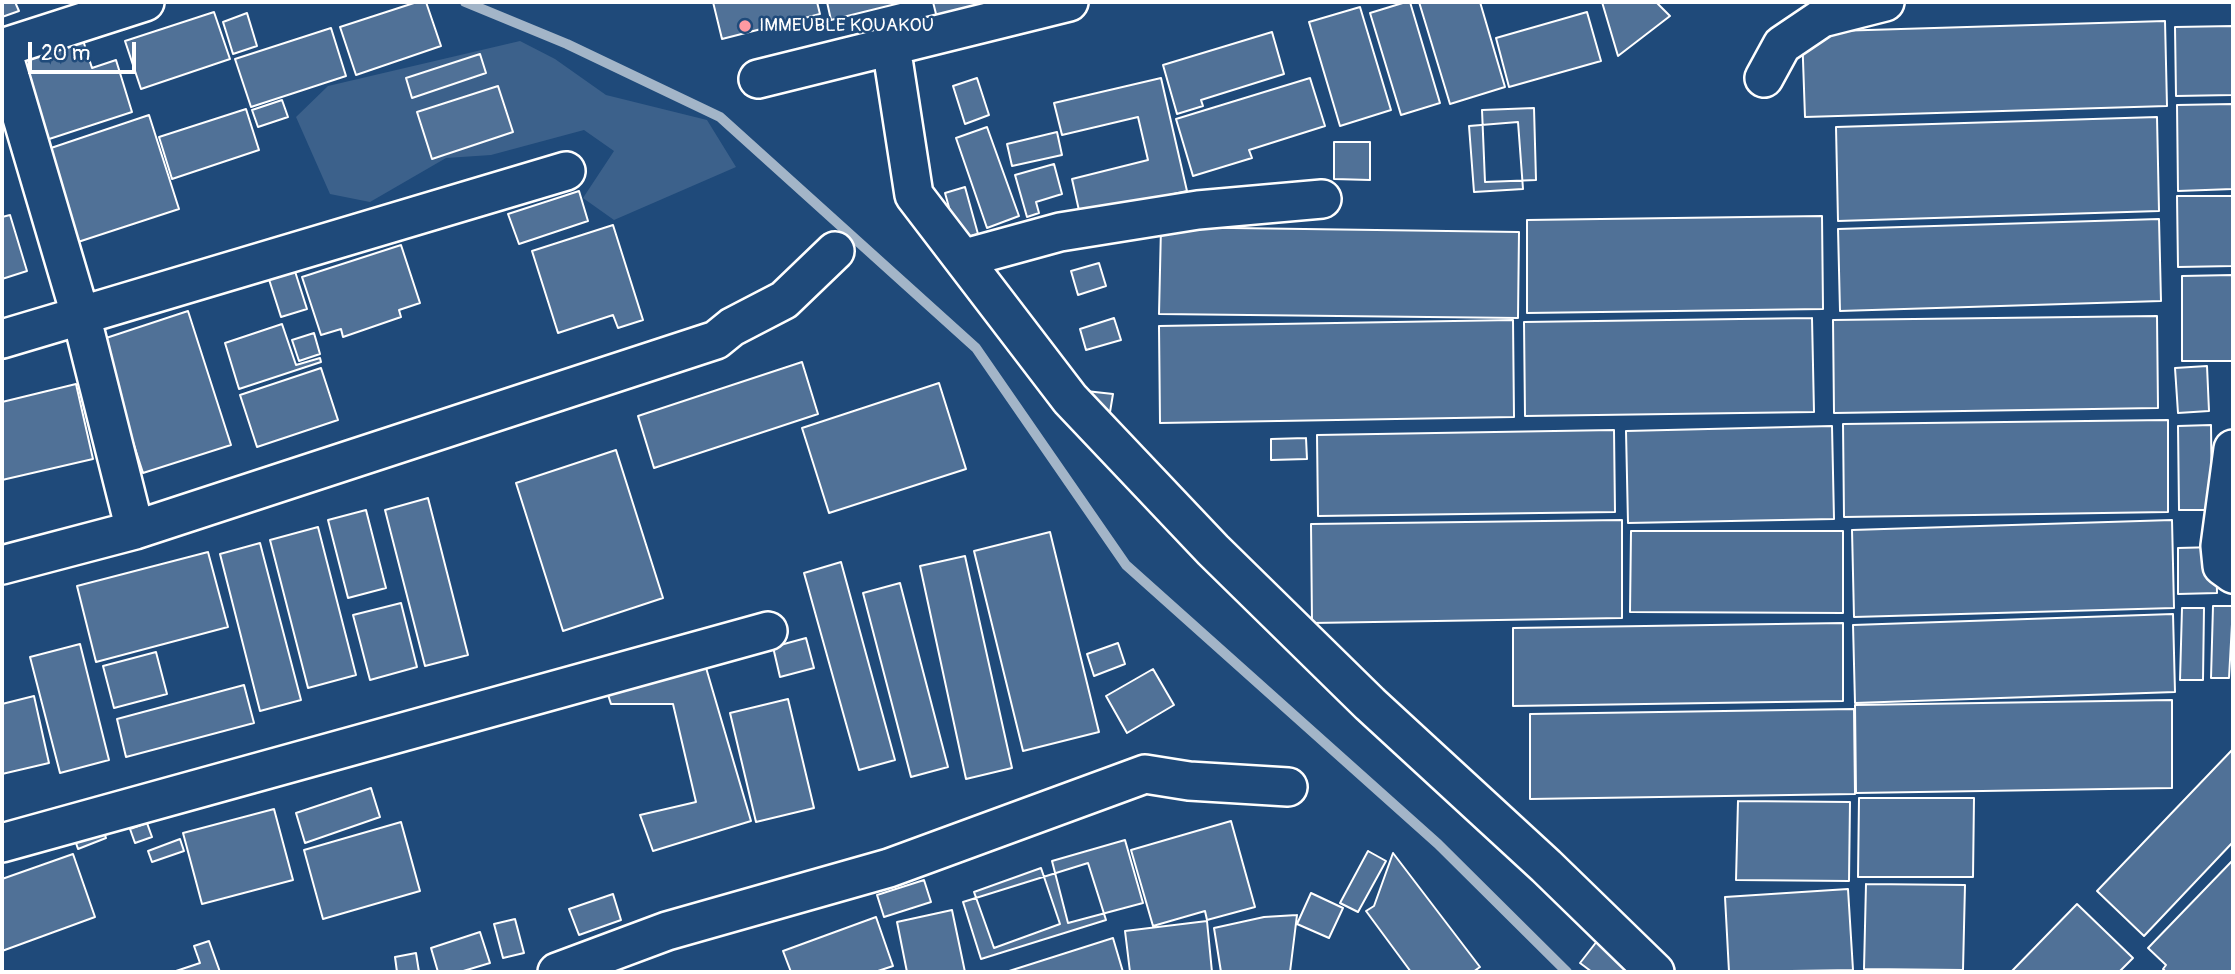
<!DOCTYPE html>
<style>
body{margin:0}
#map{position:relative;width:2235px;height:974px;overflow:hidden;background:#1f4a7a;font-family:Pangolin,sans-serif}
canvas{display:block}
.frame{position:absolute;inset:0;border:4px solid #fff;pointer-events:none}
.scale{position:absolute;left:28px;top:42px;width:108px;height:32px;box-sizing:border-box;border:4px solid #fff;border-top:0;padding-left:9px;font-size:21px;line-height:24px;white-space:nowrap;color:#fff;-webkit-text-stroke:5px #1f4a7a;paint-order:stroke}
</style>
<div id="map">
<canvas width="2235" height="974"></canvas>
<div class="frame"></div>
<div class="scale">20 m</div>
</div>
<script>
const ctx = document.querySelector('canvas').getContext('2d');
ctx.lineJoin = 'round';
function paint(path, color) { ctx.fillStyle = color; ctx.fill(path, 'evenodd'); }
const shape = rows => new Path2D(rows.map(r => 'M' + r).join(''));
function strokePath(path, color, width, dash) { ctx.strokeStyle = color; ctx.lineWidth = width; ctx.lineCap = dash ? 'butt' : 'round'; ctx.setLineDash(dash || []); ctx.stroke(path); }
function write(font, color, halo, rows, align = 'center') {
  ctx.font = font + ' Pangolin,sans-serif'; ctx.lineWidth = 5; ctx.setLineDash([]); ctx.textBaseline = 'middle'; ctx.strokeStyle = halo; ctx.fillStyle = color; for (const [text, x, y, turn = 0] of rows) {
    ctx.save(); ctx.translate(x, y); ctx.rotate((+turn || 0) * Math.PI / 180); ctx.textAlign = isNaN(turn) ? turn : align; if (halo) ctx.strokeText(text, 0, 0); ctx.fillText(text, 0, 0); ctx.restore();
  }
}
const green = shape([
 [520,41,555,59,606,95,707,120,736,167,614,220,583,198,614,151,584,130,491,155,446,158,370,202,330,194,296,117,328,86]
]);
const stream = shape([
 [465,2,567,44,720,117,976,348,1126,565,1438,844,1567,972]
]);
const building = shape([
 [2,2,15,2,19,11,2,17,2,2],
 [417,2,426,2,441,46,356,75,340,27,417,2],
 [713,2,817,2,820,14,722,39,713,2],
 [827,2,904,2,831,20,827,2],
 [933,2,1003,2,937,18,933,2],
 [1406,2,1410,2,1440,103,1401,115,1370,13,1406,2],
 [1419,2,1480,2,1505,87,1450,104,1419,2],
 [1602,2,1656,2,1670,16,1618,56,1602,2],
 [1360,7,1391,110,1340,126,1309,22,1360,7],
 [214,12,230,59,141,89,125,41,214,12],
 [1587,12,1601,61,1509,87,1496,38,1587,12],
 [247,13,257,46,233,54,223,22,247,13],
 [2165,21,2167,106,1805,117,1802,32,2165,21],
 [2233,26,2233,95,2176,96,2175,27,2233,26],
 [331,28,346,76,251,107,235,59,331,28],
 [80,31,92,68,116,60,132,112,40,142,12,54,80,31],
 [1272,32,1284,74,1201,100,1203,106,1177,114,1163,65,1272,32],
 [480,54,486,73,412,98,406,78,480,54],
 [977,78,989,115,965,124,953,86,977,78],
 [1161,78,1187,191,1080,215,1072,179,1148,160,1138,117,1062,135,1054,103,1161,78],
 [1310,78,1325,126,1249,150,1252,158,1193,176,1176,119,1310,78],
 [498,86,513,132,432,159,417,112,498,86],
 [282,100,288,117,258,127,252,110,282,100],
 [2233,104,2233,189,2178,191,2177,105,2233,104],
 [1534,108,1536,180,1485,182,1482,110,1534,108],
 [246,109,259,150,172,179,159,137,246,109],
 [149,115,179,209,78,242,48,149,149,115],
 [2157,117,2159,211,1838,221,1836,127,2157,117],
 [1518,122,1523,189,1474,192,1469,126,1518,122],
 [987,127,1019,216,987,228,956,138,987,127],
 [1057,132,1062,155,1012,166,1007,144,1057,132],
 [1334,142,1370,142,1370,180,1334,179,1334,142],
 [1054,164,1062,194,1036,202,1039,213,1027,217,1015,175,1054,164],
 [965,187,978,234,958,240,945,193,965,187],
 [579,191,588,221,519,244,508,214,579,191],
 [2177,196,2233,196,2233,266,2178,267,2177,196],
 [10,215,27,271,2,279,2,217,10,215],
 [1822,216,1823,309,1527,313,1527,220,1822,216],
 [2159,219,2161,301,1840,311,1838,229,2159,219],
 [613,225,643,320,618,328,613,315,558,333,532,251,613,225],
 [1161,227,1519,232,1518,318,1159,314,1161,227],
 [401,245,420,303,399,310,401,317,343,337,341,329,321,335,302,277,401,245],
 [292,262,307,309,281,317,266,270,292,262],
 [1099,263,1106,286,1078,295,1071,271,1099,263],
 [2233,275,2233,361,2182,361,2182,276,2233,275],
 [188,311,231,445,143,473,100,340,188,311],
 [2157,316,2158,408,1834,413,1833,320,2157,316],
 [1114,318,1121,340,1086,350,1080,329,1114,318],
 [1812,318,1814,412,1525,416,1524,322,1812,318],
 [1513,320,1514,417,1160,423,1159,326,1513,320],
 [282,324,296,365,320,358,321,362,239,389,225,343,282,324],
 [314,333,320,354,299,361,292,340,314,333],
 [802,362,818,414,654,468,638,416,802,362],
 [2207,366,2209,411,2178,413,2175,368,2207,366],
 [321,368,338,420,257,447,240,395,321,368],
 [939,383,966,469,829,513,802,428,939,383],
 [76,384,93,459,2,480,2,402,76,384],
 [1086,391,1113,394,1110,412,1084,409,1086,391],
 [2168,420,2168,512,1844,517,1843,424,2168,420],
 [2211,425,2212,510,2179,510,2178,426,2211,425],
 [1832,426,1834,519,1628,523,1626,431,1832,426],
 [1614,430,1615,512,1318,516,1317,435,1614,430],
 [1306,438,1307,459,1271,460,1271,439,1306,438],
 [616,450,663,598,563,631,516,483,616,450],
 [428,498,468,655,425,666,385,510,428,498],
 [366,510,386,588,348,598,328,520,366,510],
 [1622,520,1622,618,1312,623,1311,524,1622,520],
 [2172,520,2174,608,1854,617,1852,530,2172,520],
 [318,527,356,675,308,688,270,540,318,527],
 [1631,531,1843,531,1843,613,1630,612,1631,531],
 [1050,532,1099,732,1023,751,974,551,1050,532],
 [260,543,301,700,260,711,220,554,260,543],
 [2216,547,2217,593,2178,594,2178,548,2216,547],
 [208,552,228,627,96,662,77,586,208,552],
 [965,556,1012,768,966,779,920,566,965,556],
 [841,562,895,760,859,770,804,573,841,562],
 [900,583,948,767,911,777,863,593,900,583],
 [401,603,417,667,370,680,353,615,401,603],
 [2213,606,2233,606,2229,678,2211,678,2213,606],
 [2182,608,2204,608,2203,680,2180,680,2182,608],
 [2173,614,2175,692,1855,703,1853,625,2173,614],
 [1843,623,1843,701,1513,706,1513,628,1843,623],
 [697,637,751,821,653,851,640,815,696,802,673,704,611,704,599,667,697,637],
 [806,638,814,668,780,677,773,647,806,638],
 [1118,643,1125,664,1094,676,1087,654,1118,643],
 [80,644,109,760,60,773,30,657,80,644],
 [156,652,167,694,114,708,103,666,156,652],
 [1153,669,1174,705,1127,733,1106,696,1153,669],
 [244,685,254,723,126,757,117,719,244,685],
 [34,696,49,763,2,774,2,704,34,696],
 [788,699,814,808,756,822,730,713,788,699],
 [2172,700,2172,788,1856,793,1855,705,2172,700],
 [1854,709,1855,794,1530,799,1530,714,1854,709],
 [2233,749,2233,842,2144,936,2097,891,2233,749],
 [371,788,380,817,305,843,296,813,371,788],
 [1859,798,1974,798,1973,877,1858,877,1859,798],
 [1738,801,1850,802,1849,881,1736,880,1738,801],
 [274,809,293,880,202,904,183,833,274,809],
 [1231,821,1255,907,1207,920,1205,911,1153,926,1131,850,1231,821],
 [401,822,420,891,323,919,304,850,401,822],
 [147,823,152,837,135,843,130,829,147,823],
 [101,824,106,838,78,849,73,834,101,824],
 [180,839,184,851,152,862,148,851,180,839],
 [1125,840,1143,903,1068,923,1052,861,1125,840],
 [1368,851,1386,861,1358,912,1340,903,1368,851],
 [1393,853,1480,967,1473,972,1411,972,1366,911,1374,906,1393,853],
 [73,854,95,917,2,951,2,879,73,854],
 [2233,860,2233,972,2166,972,2163,969,2166,965,2148,948,2233,860],
 [1088,863,1106,920,981,959,963,902,1088,863],
 [1041,868,1060,924,994,948,974,892,1041,868],
 [924,880,931,902,884,917,877,895,924,880],
 [1866,884,1965,885,1963,970,1864,969,1866,884],
 [1848,889,1853,970,1729,972,1725,897,1848,889],
 [1311,893,1343,908,1329,938,1297,924,1311,893],
 [613,894,621,920,579,935,569,909,613,894],
 [2077,904,2133,958,2119,972,2011,972,2077,904],
 [952,910,965,972,907,972,897,922,952,910],
 [1297,915,1290,972,1221,972,1214,928,1264,917,1297,915],
 [876,917,893,966,875,972,791,972,783,951,876,917],
 [515,919,524,953,503,958,494,924,515,919],
 [1207,921,1212,972,1130,972,1125,931,1207,921],
 [480,932,490,963,460,972,438,972,431,948,480,932],
 [1601,936,1649,972,1592,972,1580,963,1601,936],
 [1113,938,1123,972,1006,972,1113,938],
 [209,941,220,972,173,972,200,963,194,946,209,941],
 [416,953,419,972,397,972,395,957,416,953]
]);
const street = shape([
 [891,46,914,195,1070,399,1213,550,1370,704,1546,866,1655,972],
 [2,48,145,2],
 [2,50,85,331,135,530],
 [1764,78,1782,45,1822,18,1885,2],
 [758,79,1069,2],
 [965,258,1060,232,1198,210,1322,199],
 [2,339,566,171],
 [2233,449,2220,546,2222,566,2233,574],
 [2,565,135,530,716,340,732,327,784,300,835,251],
 [2,843,768,631],
 [557,972,667,931,889,868,1145,774,1189,781,1288,787]
]);
const markers = [
 [745,26,7,"#ff9aa2"]
];
const poiNames = [
 ["IMMEUBLE KOUAKOU",759,26]
];
paint(green, '#3c618b');
strokePath(stream, '#a3b5c8', 10);
paint(building, '#507197');
strokePath(building, '#fff', 2);
strokePath(street, '#fff', 42);
strokePath(street, '#1f4a7a', 37);
for (const [x, y, r, color] of markers) { const dot = new Path2D(); dot.arc(x, y, r, 0, 2 * Math.PI); ctx.fillStyle = color; ctx.fill(dot); strokePath(dot, '#1f4a7a', 2.5); }
write('19px', '#fff', '#1f4a7a', poiNames, 'left');
</script>
